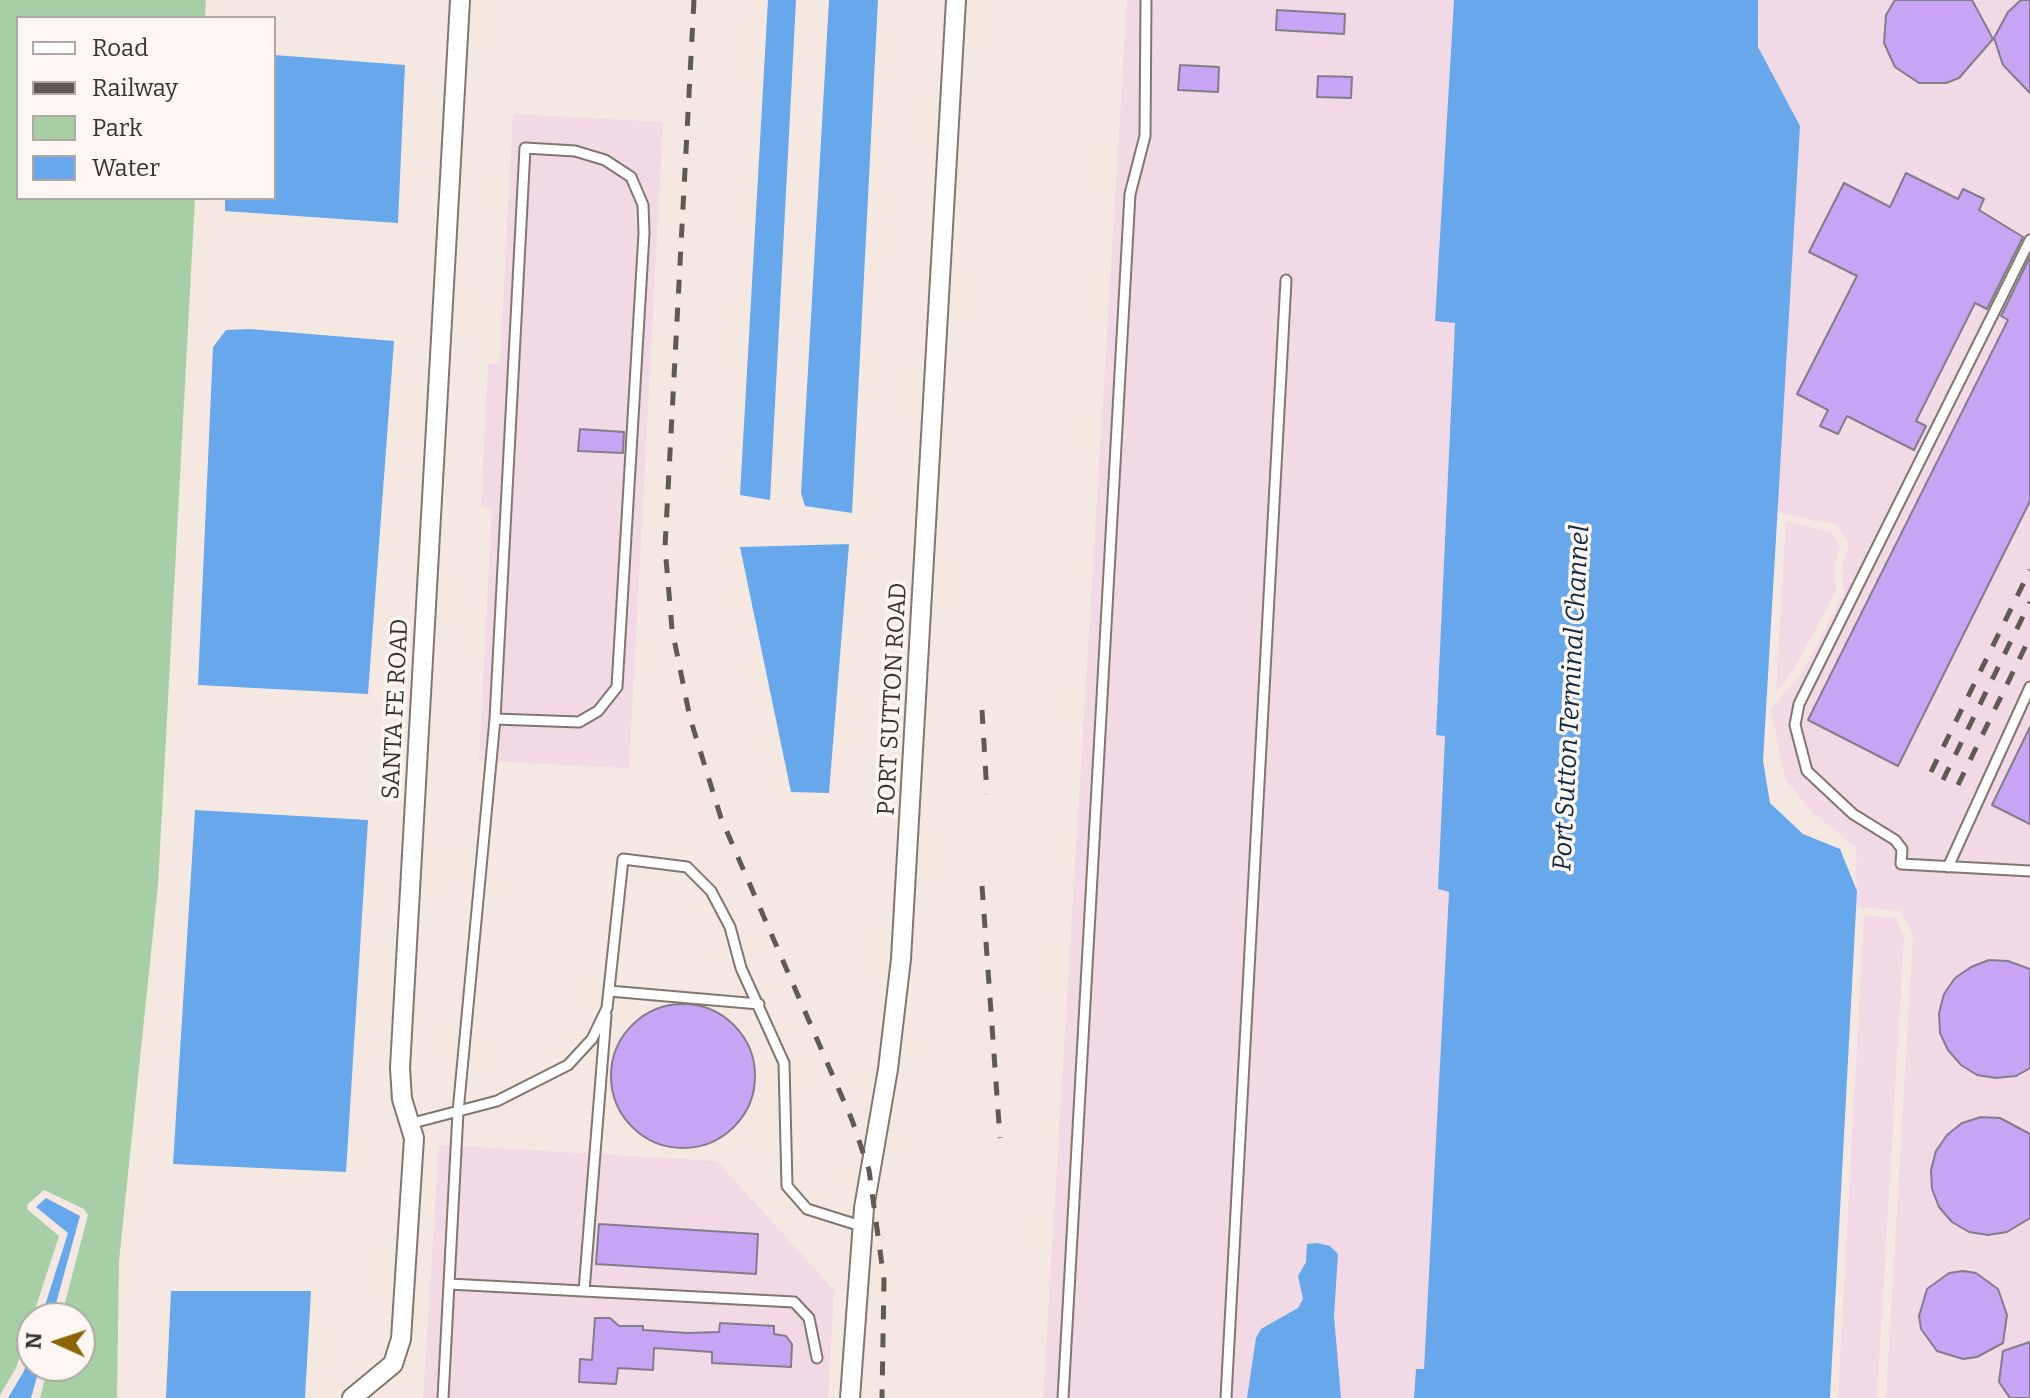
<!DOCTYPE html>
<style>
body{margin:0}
#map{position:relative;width:2030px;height:1398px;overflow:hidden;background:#f5e8e1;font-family:Bitter,serif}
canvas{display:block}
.legend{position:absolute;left:16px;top:16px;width:260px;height:184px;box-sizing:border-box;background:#fef6f2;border:2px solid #afa8a5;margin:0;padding:10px 14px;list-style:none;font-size:24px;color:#393431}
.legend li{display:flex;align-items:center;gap:16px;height:40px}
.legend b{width:40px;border:2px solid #afa8a5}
.north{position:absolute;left:16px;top:1302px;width:80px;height:80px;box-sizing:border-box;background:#fef6f2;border:2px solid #afa8a5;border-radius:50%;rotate:273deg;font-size:22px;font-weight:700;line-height:32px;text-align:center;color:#393431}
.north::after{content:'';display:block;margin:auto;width:28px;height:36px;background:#8b6404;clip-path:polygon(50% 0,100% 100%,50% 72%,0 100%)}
</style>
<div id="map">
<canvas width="2030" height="1398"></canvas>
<ul class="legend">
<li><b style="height:10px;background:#fff"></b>Road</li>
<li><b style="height:10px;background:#605a56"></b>Railway</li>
<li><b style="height:22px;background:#a6cfa6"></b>Park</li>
<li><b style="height:22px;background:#67a8ec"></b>Water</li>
</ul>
<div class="north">N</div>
</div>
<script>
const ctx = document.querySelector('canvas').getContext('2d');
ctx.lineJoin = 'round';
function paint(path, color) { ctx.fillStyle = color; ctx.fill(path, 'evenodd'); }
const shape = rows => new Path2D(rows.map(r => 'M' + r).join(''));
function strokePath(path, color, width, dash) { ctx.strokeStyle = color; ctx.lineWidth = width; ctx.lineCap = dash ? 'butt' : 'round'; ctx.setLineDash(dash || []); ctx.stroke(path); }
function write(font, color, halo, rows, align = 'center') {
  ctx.font = font + ' Bitter,serif'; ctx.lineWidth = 7; ctx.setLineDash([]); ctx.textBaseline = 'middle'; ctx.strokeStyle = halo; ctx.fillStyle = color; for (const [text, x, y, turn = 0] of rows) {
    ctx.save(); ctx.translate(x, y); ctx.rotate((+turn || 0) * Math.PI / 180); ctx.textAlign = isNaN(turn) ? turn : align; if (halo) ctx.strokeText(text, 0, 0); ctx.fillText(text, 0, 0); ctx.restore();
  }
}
const industrial = shape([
 [1127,0,1454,0,1435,320,1455,322,1436,735,1445,736,1438,889,1449,892,1424,1370,1416,1369,1414,1398,1043,1398],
 [1758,0,2030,0,2030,1398,1886,1398,1913,935,1901,911,1857,907,1856,847,1811,811,1785,779,1771,709,1802,673,1844,592,1842,568,1849,544,1837,525,1776,512],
 [513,114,663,122,629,768,479,761,492,508,481,507,488,364,500,364],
 [1786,521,1831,532,1840,545,1834,568,1836,591,1794,669,1776,692],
 [1864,915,1895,918,1904,936,1877,1398,1838,1398],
 [439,1145,717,1161,834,1290,828,1398,423,1398]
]);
const green = shape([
 [0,0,206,0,205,18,18,18,18,198,195,198,158,885,119,1261,117,1398,40,1398,48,1366,80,1366,80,1318,61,1318,88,1215,84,1209,44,1190,28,1204,27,1209,59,1236,16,1368,0,1395]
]);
const water = shape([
 [768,0,796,0,770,500,740,495],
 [829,0,878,0,852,513,805,506,801,493],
 [1454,0,1758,0,1758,47,1800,126,1763,761,1770,803,1803,834,1840,849,1857,891,1830,1398,1414,1398,1416,1369,1424,1369,1449,892,1438,889,1445,736,1436,735,1455,323,1435,321],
 [274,55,405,65,398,223,225,211,225,198,274,198],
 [250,329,394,341,368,694,198,685,213,347,226,330],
 [849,544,829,793,791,792,740,547],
 [195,810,368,820,346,1172,173,1164],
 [46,1198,80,1216,52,1318,41,1318,68,1233,36,1207],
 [1317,1243,1330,1246,1338,1254,1334,1316,1341,1398,1247,1398,1256,1338,1261,1329,1298,1308,1303,1299,1298,1276,1306,1262,1307,1244],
 [171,1291,311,1291,305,1398,166,1398],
 [32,1347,32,1366,40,1366,31,1398,8,1398,24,1371]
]);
const building = shape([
 [1895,0,1972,0,1993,39,1959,78,1946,83,1919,83,1895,67,1884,43,1886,15,1895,0],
 [2021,0,2030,0,2030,93,2003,65,1994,38,2008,12,2021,0],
 [1277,10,1345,14,1344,34,1276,30,1277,10],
 [1180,65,1219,67,1218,92,1178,90,1180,65],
 [1318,76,1352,77,1351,98,1317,97,1318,76],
 [1906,173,1958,199,1963,189,1984,199,1979,210,2023,237,1987,309,1975,303,1916,421,1926,426,1914,450,1847,416,1838,434,1820,426,1828,410,1797,394,1857,276,1809,252,1844,183,1890,207,1906,173],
 [2030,257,2030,501,1898,766,1808,720,2008,320,2001,316,2030,257],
 [580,429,624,432,623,453,578,451,580,429],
 [2030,727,2030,824,1992,805,2030,727],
 [1989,960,2008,961,2030,969,2030,1068,2016,1076,1996,1078,1977,1075,1961,1065,1948,1050,1940,1033,1939,1013,1944,994,1955,978,1971,967,1989,960],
 '611 1076a72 72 0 1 1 144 0a72 72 0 1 1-144 0Z',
 [1981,1117,2000,1118,2030,1134,2030,1218,2007,1232,1988,1235,1969,1232,1952,1222,1939,1207,1932,1189,1931,1170,1936,1151,1947,1135,1962,1123,1981,1117],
 [599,1224,758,1234,756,1274,596,1264,599,1224],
 [1963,1271,1976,1273,1998,1289,2007,1315,2003,1343,1977,1357,1963,1359,1937,1351,1921,1329,1919,1316,1927,1289,1949,1273,1963,1271],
 [595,1318,610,1318,619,1326,643,1326,643,1330,687,1333,719,1332,720,1323,774,1326,774,1334,786,1336,792,1344,791,1367,712,1363,712,1352,654,1348,653,1370,618,1368,616,1384,579,1382,580,1359,592,1360,595,1318],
 [2030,1342,2030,1398,2010,1398,1999,1382,2003,1351,2030,1342]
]);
const lane = shape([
 [2030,240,1799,704,1795,725,1807,771,1853,814,1895,840,1902,849,1901,864,2030,871],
 [1948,867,2030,687],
 [609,991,759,1004],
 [409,1124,497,1101,568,1065,592,1039,607,1008,623,859,687,867,711,891,730,927,741,968,784,1063,787,1186,807,1209,861,1226],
 [449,1284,794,1302,809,1318,817,1358],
 [584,1291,606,1015],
 [443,1398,458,1112,495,719,525,148,575,151,605,160,631,177,643,205,644,233,617,687,598,711,579,722,495,719],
 [1063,1398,1130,194,1145,136,1146,0],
 [1226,1398,1286,280]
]);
const street = shape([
 [352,1398,393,1364,401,1339,414,1138,402,1099,400,1068,460,0],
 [850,1398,864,1208,888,1069,901,959,956,0]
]);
const rail = shape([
 [694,0,665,547,672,629,690,718,721,818,852,1120,869,1170,884,1280,882,1398],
 [982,710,987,794],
 [1931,772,2030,570],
 [1943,780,2030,602],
 [1958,785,2030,637],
 [982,886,1000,1138]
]);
const streetNames = [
 ["PORT SUTTON ROAD",893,699,-87],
 ["SANTA FE ROAD",396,709,-87]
];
const waterNames = [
 ["Port Sutton Terminal Channel",1572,698,-87]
];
paint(industrial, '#f1d9e5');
paint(green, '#a6cfa6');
paint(water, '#67a8ec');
paint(building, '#c8a4f5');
strokePath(building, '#827d89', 2);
strokePath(lane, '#827670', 13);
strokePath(street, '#827670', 22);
strokePath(lane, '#fff', 9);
strokePath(street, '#fff', 18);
strokePath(rail, '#605a56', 5, [14, 14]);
write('24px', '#393431', '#fef6f2', streetNames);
write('italic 26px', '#0f2a45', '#fef6f2', waterNames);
</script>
